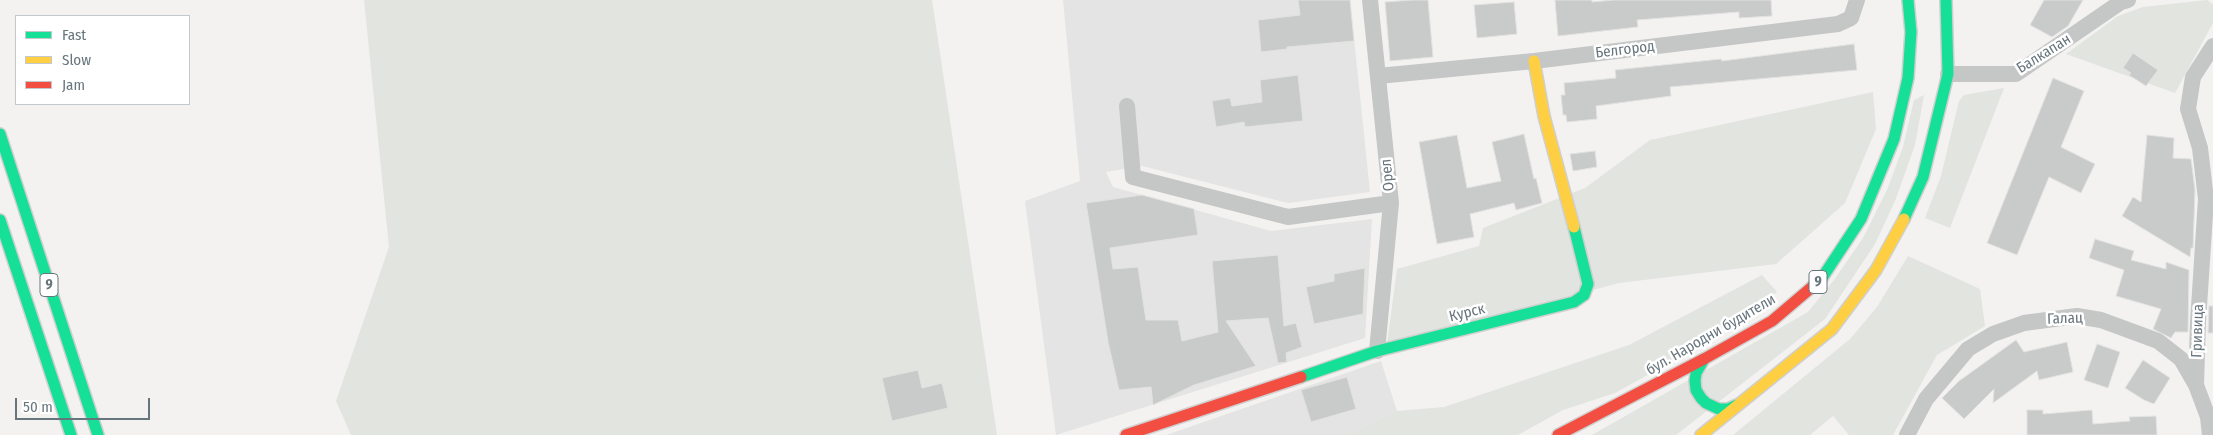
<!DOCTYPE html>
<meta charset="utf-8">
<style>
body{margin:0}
#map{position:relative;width:2213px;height:435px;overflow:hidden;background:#f3f2f1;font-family:"Fira Sans Condensed",sans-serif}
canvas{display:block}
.legend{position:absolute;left:15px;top:15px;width:175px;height:90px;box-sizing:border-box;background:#fff;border:1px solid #c2c8cb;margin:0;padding:6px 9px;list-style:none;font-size:15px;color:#67757d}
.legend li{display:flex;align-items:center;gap:10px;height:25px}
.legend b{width:25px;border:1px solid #c2c8cb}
.scale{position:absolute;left:15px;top:398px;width:135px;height:22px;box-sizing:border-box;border:2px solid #67757d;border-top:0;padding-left:6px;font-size:15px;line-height:18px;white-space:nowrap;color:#67757d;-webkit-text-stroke:4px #fff;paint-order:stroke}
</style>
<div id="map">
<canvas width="2213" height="435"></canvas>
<ul class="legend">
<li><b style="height:6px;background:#16e098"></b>Fast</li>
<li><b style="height:6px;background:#ffcf43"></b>Slow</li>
<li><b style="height:6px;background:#f24e42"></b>Jam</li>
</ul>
<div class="scale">50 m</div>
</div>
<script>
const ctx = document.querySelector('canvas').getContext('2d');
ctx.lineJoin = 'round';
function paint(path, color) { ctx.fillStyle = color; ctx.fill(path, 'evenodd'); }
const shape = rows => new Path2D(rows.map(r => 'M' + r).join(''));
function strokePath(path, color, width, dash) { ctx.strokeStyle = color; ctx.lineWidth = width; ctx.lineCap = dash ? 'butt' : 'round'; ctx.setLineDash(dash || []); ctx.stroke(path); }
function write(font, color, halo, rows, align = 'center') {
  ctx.font = font + ' "Fira Sans Condensed",sans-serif'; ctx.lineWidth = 5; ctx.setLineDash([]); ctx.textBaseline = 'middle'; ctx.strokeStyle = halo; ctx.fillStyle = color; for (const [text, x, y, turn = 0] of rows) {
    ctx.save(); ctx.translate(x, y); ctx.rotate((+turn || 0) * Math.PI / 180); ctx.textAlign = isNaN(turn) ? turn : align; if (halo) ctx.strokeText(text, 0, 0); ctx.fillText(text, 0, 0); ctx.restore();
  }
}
const built = shape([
 [1063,0,1350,0,1370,192,1288,203,1142,166,1106,172,1113,187,1271,231,1372,219,1365,338,1056,435,1025,201,1080,181],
 [1381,361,1397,411,1345,435,1166,435]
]);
const green = shape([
 [364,0,932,0,997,435,351,435,336,401,389,247],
 [2207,0,2213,4,2213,23,2175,93,2066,54,2118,16,2143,7],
 [2004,88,1950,228,1925,218,1941,176,1959,101,1964,95],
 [1873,92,1876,129,1845,203,1776,264,1619,283,1387,344,1397,269,1479,246,1483,228,1585,188,1650,140],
 [1924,95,1915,145,1895,201,1875,244,1825,319,1676,435,1592,435,1808,312,1834,280,1863,238,1887,190,1903,147,1914,100],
 [1908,256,1980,289,1985,326,1937,355,1893,435,1849,435,1833,416,1810,435,1733,435,1850,339,1877,307],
 [1762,275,1777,292,1678,358,1615,393,1563,410,1518,435,1345,435,1397,411,1444,407,1629,345]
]);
const building = shape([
 [1298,0,1350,0,1354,41,1287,47,1287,49,1261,52,1258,20,1300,15,1298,0],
 [1412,0,1428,0,1433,57,1390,61,1385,2,1412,0],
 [1555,0,1592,0,1592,2,1613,0,1771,0,1772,16,1739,18,1739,12,1637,20,1638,27,1558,36,1555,0],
 [2044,0,2083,0,2068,26,2052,37,2030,25,2044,0],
 [1514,2,1517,34,1477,38,1474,5,1514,2],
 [1854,44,1857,70,1670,87,1671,96,1596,106,1597,119,1567,122,1566,115,1563,115,1561,95,1565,95,1564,83,1616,78,1615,70,1721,59,1722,61,1854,44],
 [2133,53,2158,70,2146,86,2129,75,2131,73,2123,68,2133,53],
 [1298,75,1303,121,1245,127,1244,122,1216,127,1212,101,1230,98,1232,106,1262,102,1260,80,1298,75],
 [2053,78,2084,91,2061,147,2095,164,2081,193,2049,177,2017,255,1987,243,2053,78],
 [1524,134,1534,179,1536,178,1542,203,1516,210,1514,203,1470,214,1474,237,1437,244,1419,142,1457,135,1467,188,1501,181,1492,142,1524,134],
 [2147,135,2174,138,2173,158,2191,159,2195,190,2193,248,2191,248,2190,257,2122,216,2133,197,2141,202,2147,135],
 [1595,151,1597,167,1573,171,1570,154,1595,151],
 [1142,195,1194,209,1198,235,1110,248,1113,269,1138,267,1146,320,1178,320,1182,341,1218,332,1212,261,1278,255,1284,326,1296,323,1302,347,1286,353,1287,362,1278,363,1268,318,1226,321,1256,366,1194,385,1153,405,1151,387,1119,390,1108,342,1086,203,1142,195],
 [2095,239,2134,251,2131,260,2166,269,2166,262,2189,270,2188,332,2175,332,2171,338,2153,329,2161,309,2116,296,2124,270,2089,258,2095,239],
 [1365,268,1363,314,1314,324,1306,287,1334,281,1334,274,1365,268],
 [2209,306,2213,306,2213,333,2208,333,2209,306],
 [2016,340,2024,352,2067,342,2073,372,2039,380,2037,371,1993,403,1994,389,1964,419,1942,398,1959,381,2016,340],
 [2097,344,2120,352,2108,388,2084,380,2097,344],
 [2143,360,2170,378,2154,404,2144,400,2125,388,2143,360],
 [918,370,922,388,942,383,948,408,892,421,882,378,918,370],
 [1347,377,1356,409,1311,422,1301,390,1347,377],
 [2027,410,2043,410,2043,414,2092,410,2093,424,2130,421,2129,417,2156,416,2157,435,2027,435,2027,410]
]);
const street = shape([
 [1370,0,1391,203,1377,351],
 [1948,74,2016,74,2121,2,2128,0],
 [1378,76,1534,61,1838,24,1851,18,1857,0],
 [1127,106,1133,177,1288,217,1391,203],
 [2196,385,2198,322,2206,199,2200,148,2188,109,2193,77,2213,46],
 [1907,435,1926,399,1968,349,1993,334,2024,323,2077,316,2101,320,2158,341,2181,359,2196,385,2208,417,2210,435]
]);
const fast = shape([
 [0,134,98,435],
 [1904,219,1923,177,1948,74,1946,0],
 [0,220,71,435],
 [1812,287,1822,278,1861,219,1894,139,1908,78,1911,32,1908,0],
 [1704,359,1696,373,1695,381,1696,390,1701,398,1706,403,1719,409,1728,409,1737,405],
 [1301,377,1377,351,1574,302,1584,295,1588,284,1574,227]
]);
const slow = shape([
 [1534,61,1544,116,1574,227],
 [1701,435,1832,329,1876,270,1904,219]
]);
const jam = shape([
 [1126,435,1301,377],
 [1558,435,1704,359,1772,321,1812,287]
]);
const shields = [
 [1818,282,18],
 [49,285,18]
];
const shieldNames = [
 ["9",1818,282],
 ["9",49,285]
];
const streetNames = [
 ["Белгород",1625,50,-7],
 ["Балкапан",2044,54,-32],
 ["Орел",1388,175,-96],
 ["Курск",1467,313,-14],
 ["Галац",2065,319,-2],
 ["Гривица",2198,331,-88],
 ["бул. Народни будители",1711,335,-30]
];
paint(built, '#e3e4e3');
paint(green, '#e1e4df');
paint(building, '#c9caca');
strokePath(building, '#e2e2e1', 1);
strokePath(fast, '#cfcfcf', 14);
strokePath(slow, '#cfcfcf', 14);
strokePath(jam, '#cfcfcf', 14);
strokePath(street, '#c5c6c6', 16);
strokePath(fast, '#16e098', 11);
strokePath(slow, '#ffcf43', 11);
strokePath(jam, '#f24e42', 11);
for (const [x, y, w] of shields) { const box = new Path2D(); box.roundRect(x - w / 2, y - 11.5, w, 23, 4); ctx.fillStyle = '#fff'; ctx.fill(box); strokePath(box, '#67757d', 1); }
write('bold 14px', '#67757d', null, shieldNames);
write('15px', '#67757d', '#fff', streetNames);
</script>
